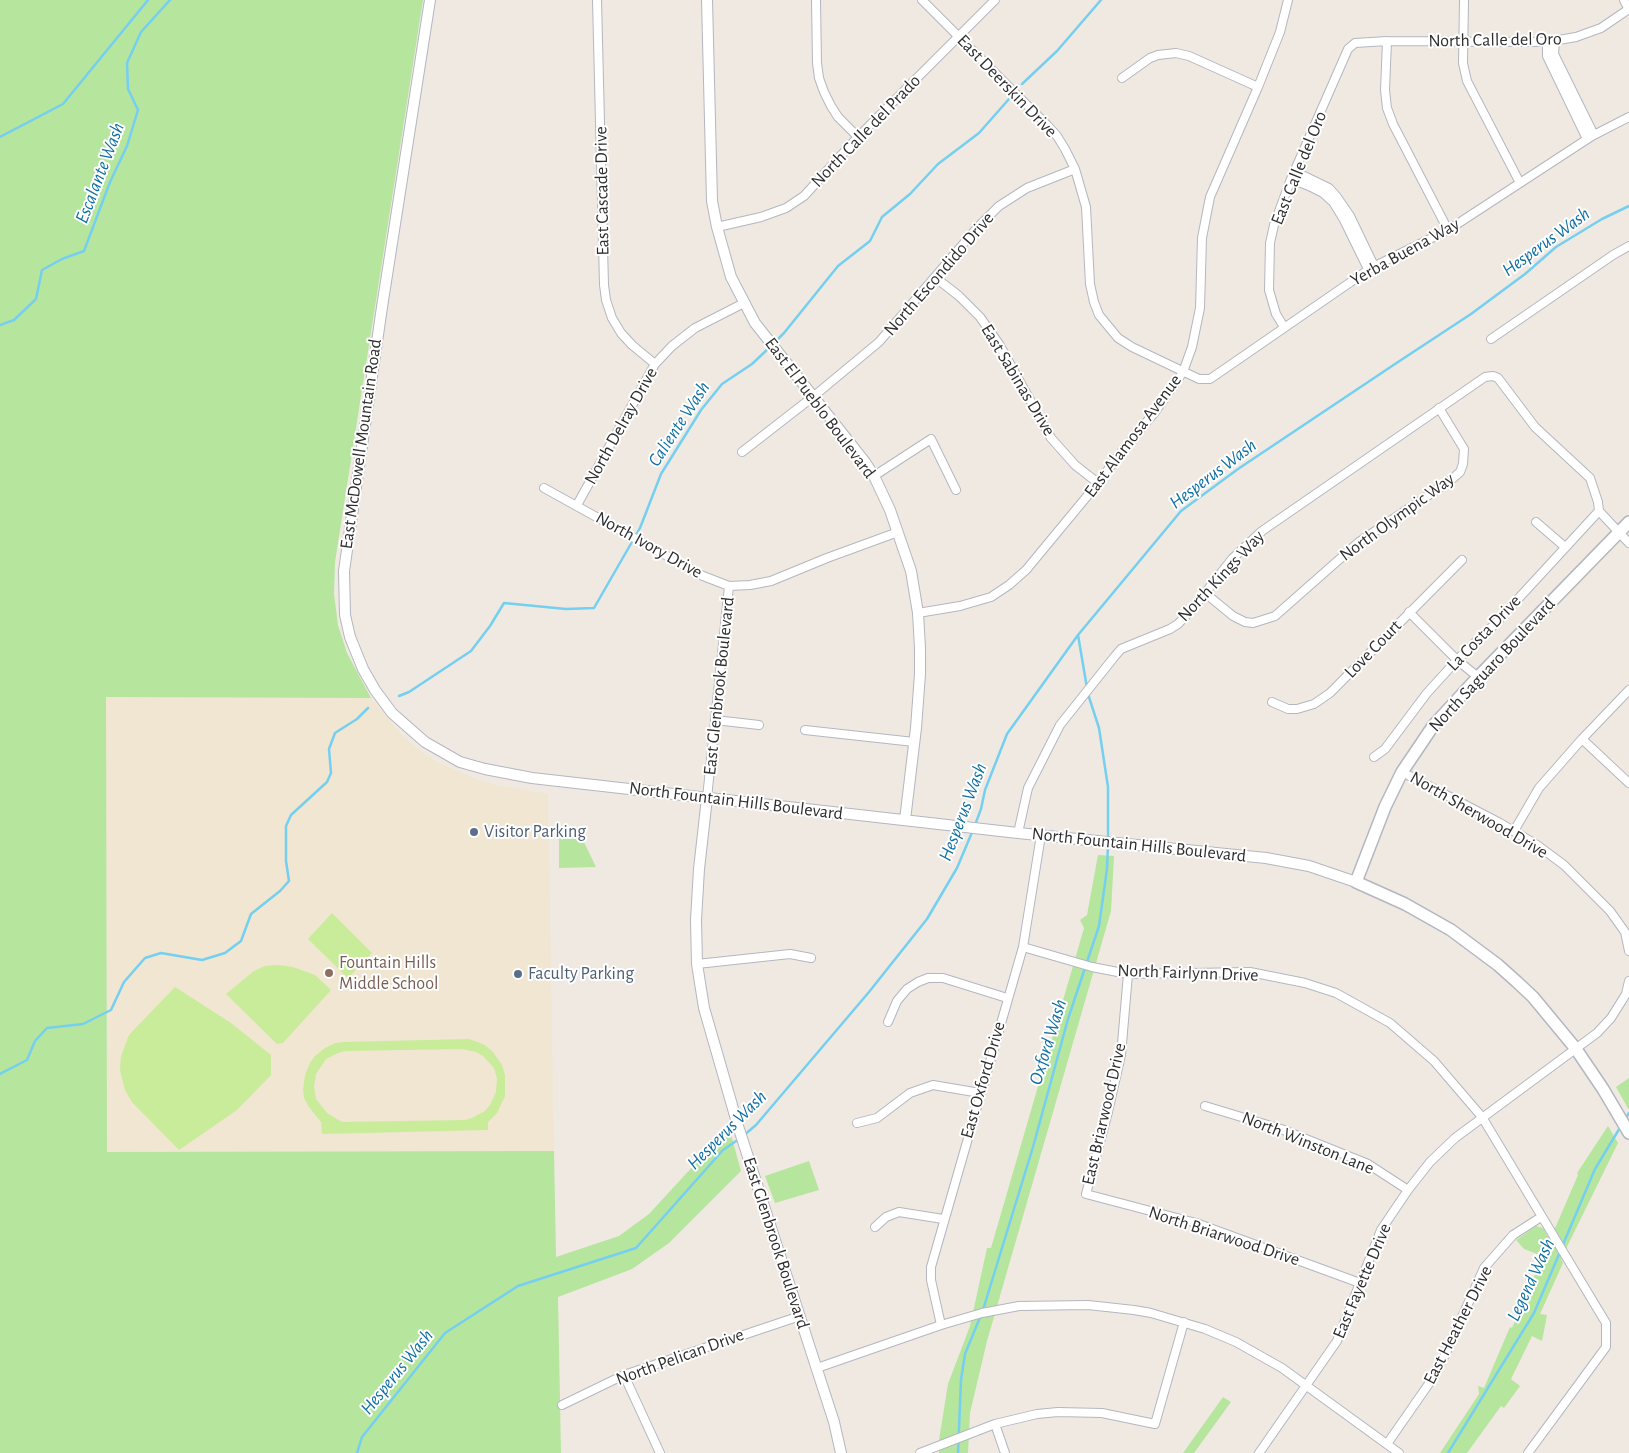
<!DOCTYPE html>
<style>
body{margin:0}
canvas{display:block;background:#efe9e1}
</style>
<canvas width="1629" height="1453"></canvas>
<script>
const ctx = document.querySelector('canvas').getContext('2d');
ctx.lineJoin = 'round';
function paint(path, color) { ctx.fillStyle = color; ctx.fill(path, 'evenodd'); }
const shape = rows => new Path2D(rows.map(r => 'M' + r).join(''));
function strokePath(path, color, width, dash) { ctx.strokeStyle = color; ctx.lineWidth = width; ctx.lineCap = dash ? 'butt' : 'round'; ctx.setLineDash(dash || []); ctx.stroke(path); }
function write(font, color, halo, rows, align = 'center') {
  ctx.font = font + ' "Alegreya Sans",sans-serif'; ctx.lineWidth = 4; ctx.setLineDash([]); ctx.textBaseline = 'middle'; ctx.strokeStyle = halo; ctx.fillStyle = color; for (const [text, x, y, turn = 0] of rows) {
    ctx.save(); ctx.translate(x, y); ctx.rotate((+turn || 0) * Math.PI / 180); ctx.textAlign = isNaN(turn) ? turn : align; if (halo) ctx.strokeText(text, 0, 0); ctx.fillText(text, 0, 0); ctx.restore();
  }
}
const education = shape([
 [106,697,371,698,401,734,419,750,435,761,478,780,496,785,548,794,554,1151,107,1152]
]);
const green = shape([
 [0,0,423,0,335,562,334,594,338,625,347,653,371,698,106,697,107,1152,554,1151,556,1257,619,1236,649,1214,729,1127,741,1171,669,1243,632,1269,558,1297,561,1453,0,1453],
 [559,838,582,838,596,867,559,868],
 [1098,855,1114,856,1111,911,987,1341,970,1413,968,1453,939,1453,939,1440,948,1384,970,1326,987,1248,991,1248,1084,928,1080,920,1087,915],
 [1629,1078,1629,1110,1616,1087],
 [1608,1126,1618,1143,1561,1259,1563,1263,1540,1314,1547,1315,1542,1341,1532,1336,1511,1379,1520,1386,1504,1408,1501,1406,1467,1453,1440,1453,1479,1394,1478,1386,1484,1388,1510,1327,1512,1328,1524,1300,1521,1298,1536,1273,1540,1255,1524,1249,1516,1240,1536,1226,1543,1228,1550,1240,1578,1175,1577,1173],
 [809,1161,819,1190,775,1203,765,1176],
 [1223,1397,1231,1402,1194,1453,1183,1453]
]);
const pitch = shape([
 [332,913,372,953,348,978,308,939],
 [278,965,293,967,315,975,331,990,283,1043,277,1044,226,994,254,971,265,966],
 [175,987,231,1023,271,1055,271,1075,237,1110,179,1150,132,1102,125,1090,120,1070,121,1056,129,1035],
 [469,1039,483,1044,492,1051,502,1065,505,1075,505,1096,497,1113,488,1122,488,1130,322,1134,321,1122,309,1107,304,1098,303,1090,305,1075,310,1063,315,1056,325,1048,335,1043,343,1042],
 [462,1049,476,1052,483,1056,494,1068,497,1079,496,1092,490,1105,485,1111,472,1118,465,1120,342,1122,327,1113,316,1099,314,1087,316,1074,326,1059,338,1053,346,1051]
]);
const stream = shape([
 [1022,84,1057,51,1101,0],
 [0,137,63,104,148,0],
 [0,325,14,320,36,299,42,270,62,259,84,251,110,182,127,146,138,110,128,89,127,63,141,32,170,0],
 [774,343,784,333,838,266,870,241,882,217,910,194,938,164,979,133,1009,99],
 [1078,635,1087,688],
 [1088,694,1099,728,1108,787,1108,838],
 [399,696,409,692,471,651,490,626,504,603,566,609,594,608,640,528,661,474,701,410,722,384,752,364,770,347],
 [975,825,981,809,985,790,1007,734,1078,635,1181,511,1238,469,1395,364,1471,314,1525,274,1556,247,1602,219,1629,206],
 [0,1074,27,1060,35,1041,47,1028,83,1024,111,1010,124,982,145,958,161,953,202,960,225,953,241,941,251,914,280,891,289,881,286,861,286,826,291,815,327,782,331,773,329,749,335,733,357,719,368,708],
 [1625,1119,1629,1113],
 [743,1136,756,1125,869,992,927,919,957,868,973,830],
 [1562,1247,1595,1169,1621,1126],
 [983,1310,1033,1147,1068,1019,1099,926,1107,869,1108,844],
 [357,1453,362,1437,445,1333,518,1286,636,1248,723,1150,739,1139],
 [958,1453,961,1380,965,1354,981,1315],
 [1448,1453,1534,1313,1560,1252]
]);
const minor = shape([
 [597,0,604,285,606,300,612,318,621,333,632,345,655,364],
 [816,0,817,63,819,78,824,92,831,106,838,117,858,137],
 [922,0,1048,126,1057,136,1065,149,1075,169,1086,207,1090,284,1094,302,1099,315,1118,338,1132,347,1199,379,1210,379,1371,268,1448,230,1592,136,1629,117],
 [1464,0,1463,63,1467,81,1520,183],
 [1624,0,1629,10],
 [1387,41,1385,90,1387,108,1393,124,1448,230],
 [1555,41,1554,54,1594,135],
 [1547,42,1547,56,1587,139],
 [1122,78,1150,58,1158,55,1176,53,1189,56,1258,87],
 [1294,171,1329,188,1337,197,1350,216,1374,266],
 [1291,179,1309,186,1323,193,1333,202,1344,220,1368,269],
 [717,227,761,217,786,208,804,196,858,137,995,0],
 [936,278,959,296,980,317,999,344,1051,438,1075,465,1098,483],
 [1284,327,1276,314,1269,290,1270,243,1274,225,1291,179,1348,49,1355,43,1387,41,1547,42,1576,37,1601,28,1629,9],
 [1491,339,1613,255,1629,246],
 [742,452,814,396,879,342,977,228,999,206,1027,188,1075,169],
 [874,476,931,439,956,490],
 [544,488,703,576,729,586,750,585,771,581,827,558,898,532],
 [577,505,655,364,672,346,695,328,744,303],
 [1536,522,1565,547],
 [1205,593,1233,616,1245,622,1253,623,1269,618,1275,616,1359,542,1451,480,1460,472,1463,464,1464,449,1439,408],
 [1409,612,1457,660,1478,677],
 [918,613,960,606,991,597,1009,585,1026,570,1098,483,1123,450,1155,412,1183,372,1192,347,1200,308,1202,238,1210,197,1258,87,1280,32,1288,0],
 [1272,702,1288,709,1297,709,1314,704,1330,693,1462,560],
 [715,720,759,725],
 [805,730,914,742],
 [1582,739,1629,783],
 [1374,757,1385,749,1427,693,1457,660,1494,625,1599,511],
 [1402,772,1500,823,1537,845,1564,865,1610,911,1625,932,1629,951],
 [707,798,729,586],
 [1514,831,1539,788,1582,739,1629,690],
 [1018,833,1028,788,1060,725,1115,656,1121,649,1170,629,1178,624,1193,608,1232,559,1262,531,1485,377,1493,376,1498,378,1535,427,1590,478,1598,502,1599,511,1629,543],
 [1023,947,1092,967,1128,974,1250,972,1305,983,1336,993,1390,1023,1434,1061,1482,1117,1606,1323,1606,1347,1528,1453],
 [697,964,790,954,811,958],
 [1128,974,1121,1055,1108,1112,1086,1194,1196,1223,1360,1283],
 [888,1022,897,1001,907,989,918,982,928,978,943,978,1007,998],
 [1205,1106,1281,1129,1368,1164,1408,1190],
 [857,1123,877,1118,910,1093,933,1085,980,1093],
 [875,1227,886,1217,899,1212,943,1219],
 [941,1325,931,1280,931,1267,1023,947,1041,835],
 [817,1368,941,1325,982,1313,1019,1306,1088,1305,1134,1310,1151,1313,1205,1329,1236,1342,1282,1368,1399,1453],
 [624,1375,660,1453],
 [562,1405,624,1375,800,1316],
 [995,1424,1005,1453],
 [1387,1444,1428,1385,1445,1355,1484,1268,1513,1235,1541,1217],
 [920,1453,995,1424,1037,1414,1058,1412,1102,1413,1155,1424,1184,1322],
 [1259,1453,1337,1341,1381,1230,1408,1190,1430,1162,1455,1138,1597,1033,1611,1018,1626,994,1629,981]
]);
const tertiary = shape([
 [430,0,382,307,344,571,345,615,350,637,363,669,375,690,392,713,409,728,425,742,460,762,485,769,532,778,1018,833,1266,858,1309,866,1356,882],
 [707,0,712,201,717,227,731,277,755,323,865,462,874,476,890,510,911,571,918,613,920,648,920,674,916,728,905,820],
 [707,798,699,869,696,920,697,964,704,1008,738,1126,834,1422,841,1453]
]);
const secondary = shape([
 [1629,522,1478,677,1433,726,1402,772,1385,807,1356,882,1405,904,1451,930,1498,965,1517,982,1533,997,1576,1049,1603,1089,1629,1133]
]);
const markers = [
 [474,832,5,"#5c6f8a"],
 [329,973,5,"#8d6e63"],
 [518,974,5,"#5c6f8a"]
];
const streetNames = [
 ["North Calle del Oro",1495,40,-1],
 ["East Deerskin Drive",1007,86,46],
 ["North Calle del Prado",866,131,-46],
 ["East Calle del Oro",1299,168,-68],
 ["East Cascade Drive",602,191,-91],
 ["Yerba Buena Way",1405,252,-29],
 ["North Escondido Drive",939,274,-49],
 ["East Sabinas Drive",1018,380,59],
 ["East El Pueblo Boulevard",820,408,53],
 ["North Delray Drive",621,426,-61],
 ["East Alamosa Avenue",1133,436,-53],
 ["East McDowell Mountain Road",361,444,-82],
 ["North Olympic Way",1397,517,-36],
 ["North Ivory Drive",649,545,29],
 ["North Kings Way",1221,576,-47],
 ["La Costa Drive",1484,633,-46],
 ["Love Court",1373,649,-46],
 ["North Saguaro Boulevard",1492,665,-47],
 ["East Glenbrook Boulevard",719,686,-84],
 ["North Fountain Hills Boulevard",736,801,7],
 ["North Sherwood Drive",1479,815,30],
 ["North Fountain Hills Boulevard",1139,845,6],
 ["North Fairlynn Drive",1188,973,2],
 ["East Oxford Drive",983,1080,-74],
 ["East Briarwood Drive",1104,1114,-77],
 ["North Winston Lane",1308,1143,22],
 ["North Briarwood Drive",1224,1236,18],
 ["East Glenbrook Boulevard",776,1243,72],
 ["East Fayette Drive",1362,1281,-67],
 ["East Heather Drive",1458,1325,-63],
 ["North Pelican Drive",680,1357,-20]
];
const serviceNames = [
 ["Visitor Parking",484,832],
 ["Faculty Parking",528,974]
];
const educationNames = [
 ["Fountain Hills",339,963],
 ["Middle School",339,984]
];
const waterNames = [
 ["Escalante Wash",100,173,-69],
 ["Hesperus Wash",1546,242,-36],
 ["Caliente Wash",679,424,-57],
 ["Hesperus Wash",1213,474,-37],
 ["Hesperus Wash",963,812,-69],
 ["Oxford Wash",1048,1042,-73],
 ["Hesperus Wash",727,1130,-45],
 ["Legend Wash",1531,1280,-65],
 ["Hesperus Wash",397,1372,-51]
];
paint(education, '#f0e6d1');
paint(green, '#b6e59e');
paint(pitch, '#c9ec9a');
strokePath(stream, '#75cff0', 2.5);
strokePath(minor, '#b4b7c1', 10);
strokePath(tertiary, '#b4b7c1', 12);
strokePath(secondary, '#b4b7c1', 14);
strokePath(minor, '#fff', 8);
strokePath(tertiary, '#fff', 10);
strokePath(secondary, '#fff', 11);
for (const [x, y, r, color] of markers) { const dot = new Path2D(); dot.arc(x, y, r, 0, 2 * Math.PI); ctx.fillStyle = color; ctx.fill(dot); strokePath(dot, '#fff', 2); }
write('18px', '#2e2e2e', '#fff', streetNames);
write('18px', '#4e5e75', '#fff', serviceNames, 'left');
write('18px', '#785e54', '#fff', educationNames, 'left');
write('italic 19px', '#0d6fa3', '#fff', waterNames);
</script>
